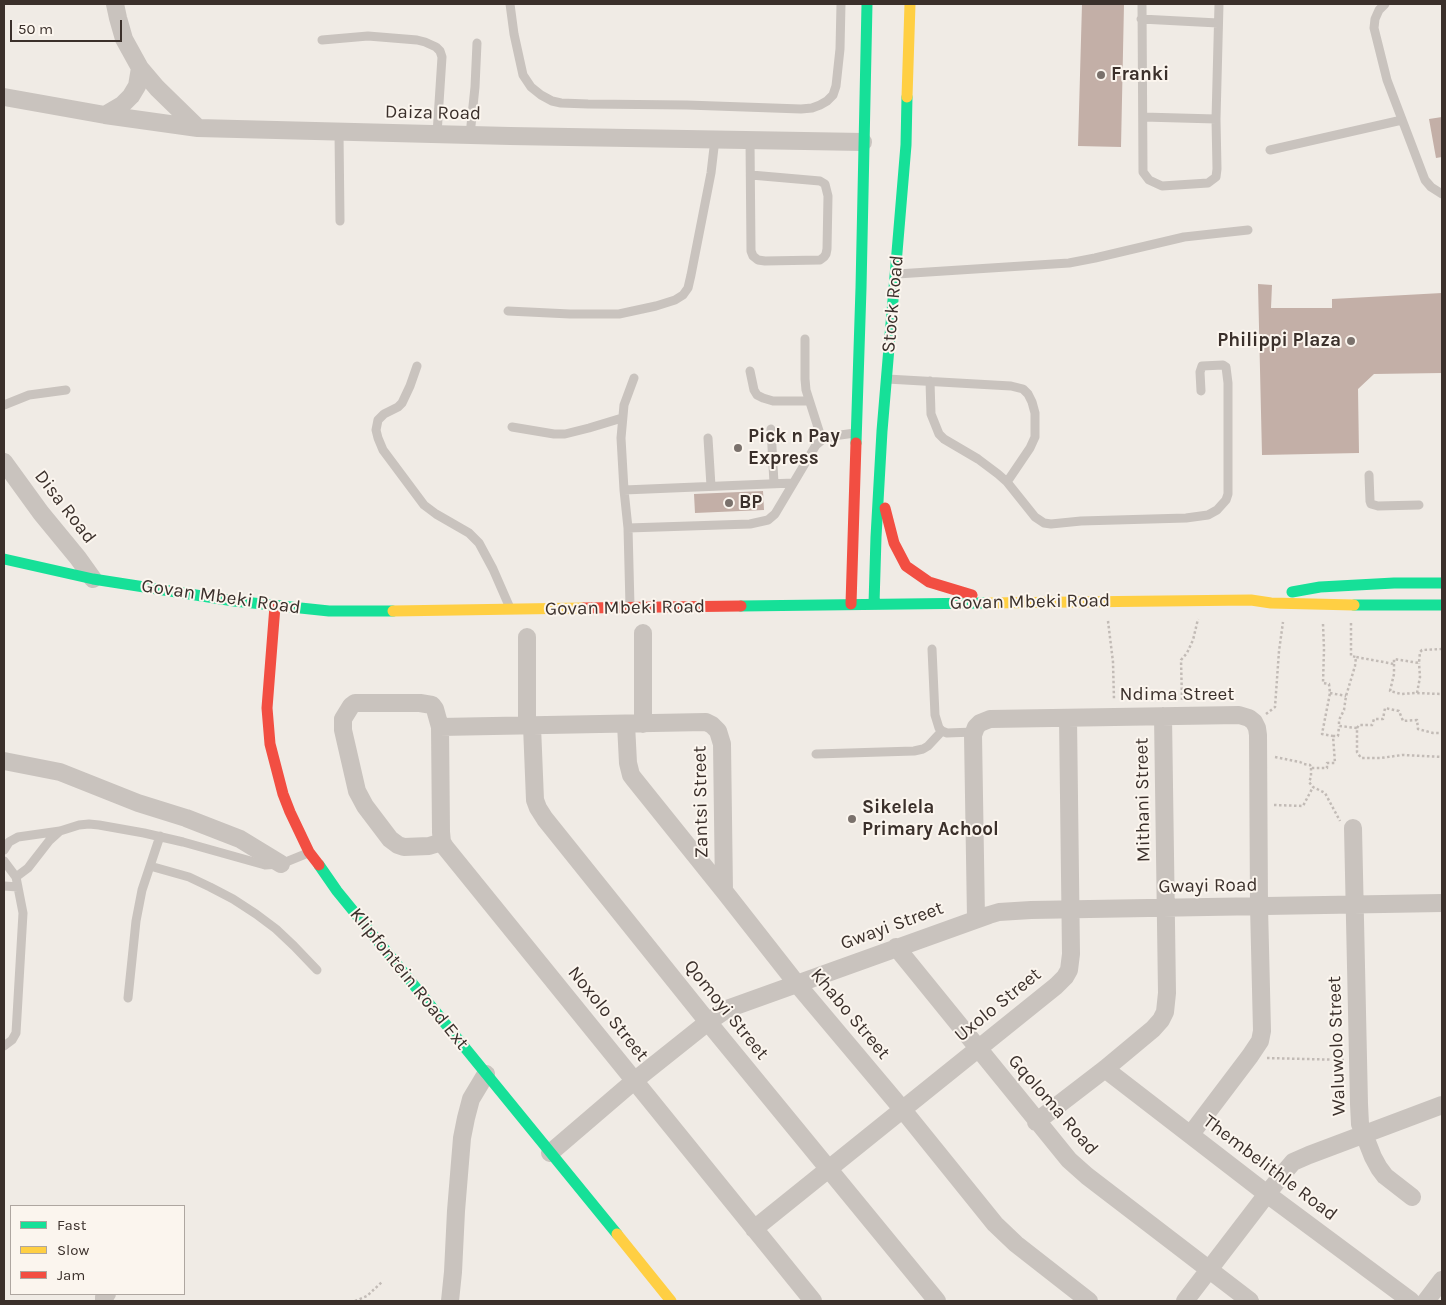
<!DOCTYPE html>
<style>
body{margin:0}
#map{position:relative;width:1446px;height:1305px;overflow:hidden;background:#f0ebe5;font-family:Karla,sans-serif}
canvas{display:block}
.frame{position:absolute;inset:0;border:5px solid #3b302b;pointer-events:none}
.legend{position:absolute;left:10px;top:1205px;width:175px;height:90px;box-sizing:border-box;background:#fbf5ee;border:1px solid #aea6a0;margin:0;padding:6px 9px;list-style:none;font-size:15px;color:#3b302b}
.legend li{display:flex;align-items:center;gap:10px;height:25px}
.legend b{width:25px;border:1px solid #aea6a0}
.scale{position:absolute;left:10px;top:20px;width:112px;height:22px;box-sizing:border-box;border:2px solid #3b302b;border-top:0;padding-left:6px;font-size:15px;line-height:18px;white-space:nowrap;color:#3b302b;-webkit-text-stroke:4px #fbf5ee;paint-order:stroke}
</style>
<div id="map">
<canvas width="1446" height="1305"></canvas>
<div class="frame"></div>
<ul class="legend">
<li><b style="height:6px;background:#16e098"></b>Fast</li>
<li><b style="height:6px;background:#ffcf43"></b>Slow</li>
<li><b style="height:6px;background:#f24e42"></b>Jam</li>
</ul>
<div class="scale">50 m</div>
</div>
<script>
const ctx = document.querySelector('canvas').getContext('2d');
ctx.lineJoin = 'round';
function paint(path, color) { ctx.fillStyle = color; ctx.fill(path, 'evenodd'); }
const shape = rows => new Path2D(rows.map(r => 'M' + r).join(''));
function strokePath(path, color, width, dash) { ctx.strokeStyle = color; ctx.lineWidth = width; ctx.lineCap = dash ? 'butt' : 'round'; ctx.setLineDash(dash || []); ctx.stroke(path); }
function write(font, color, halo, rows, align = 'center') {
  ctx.font = font + ' Karla,sans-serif'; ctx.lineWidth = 4; ctx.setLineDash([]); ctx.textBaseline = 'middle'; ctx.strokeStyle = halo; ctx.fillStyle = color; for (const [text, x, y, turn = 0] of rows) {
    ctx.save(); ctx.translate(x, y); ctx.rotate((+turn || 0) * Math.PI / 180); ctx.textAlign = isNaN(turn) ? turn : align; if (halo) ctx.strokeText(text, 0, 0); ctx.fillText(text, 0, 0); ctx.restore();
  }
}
const building = shape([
 [1082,4,1124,4,1121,147,1078,146],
 [1442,117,1442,157,1436,158,1429,119],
 [1258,284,1272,285,1271,308,1332,308,1332,299,1442,293,1442,373,1374,374,1358,389,1359,453,1262,455],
 [763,491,764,510,695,513,694,494]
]);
const path = shape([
 [1108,621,1113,662,1114,700],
 [1351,623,1351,656,1356,657],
 [1323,624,1324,649,1323,683,1329,684,1330,693,1322,734,1333,736],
 [1442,649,1422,650,1420,652,1419,663,1394,659,1394,664,1356,657,1355,666,1346,696,1344,710,1339,720,1339,726,1357,728,1357,752,1361,758,1381,758,1402,755,1442,757],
 [1394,664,1394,674,1390,691,1401,694,1415,693,1442,694],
 [1330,693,1346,696],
 [1417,693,1420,677,1419,663],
 [1182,700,1181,660,1187,653,1193,640,1198,619],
 [1266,714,1275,707,1279,651,1283,622],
 [1357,728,1359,725,1372,725,1374,719,1383,719,1385,708,1399,711,1403,721,1417,720,1418,729,1433,733,1442,733],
 [1275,757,1300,762,1304,764,1310,765,1311,768,1327,768,1327,763,1335,763,1333,736,1338,736,1339,726],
 [1311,768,1311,777,1309,782,1313,787,1325,793,1340,821],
 [1274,805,1303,806,1313,787],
 [1267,1058,1344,1060],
 [355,1301,367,1296,383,1281]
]);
const lane = shape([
 [510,4,514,34,523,75,531,87,541,95,552,101,561,103,588,104,687,105,801,109,812,108,820,105,827,101,833,95,836,86,840,49,841,4],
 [1142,4,1143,172,1149,180,1162,186,1208,183,1216,177,1217,169,1216,119,1219,4],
 [1385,4,1379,10,1375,19,1374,28,1387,80,1425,180,1431,187,1442,194],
 [1141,19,1218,23],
 [322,40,368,36,417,40,425,42,436,47,440,51,442,57,437,134],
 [1143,117,1216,119],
 [339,132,340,221],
 [470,135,475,87,477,43],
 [750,140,751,251,753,256,758,260,765,261,820,260,824,257,826,254,827,249,828,196,825,184,820,181,751,175],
 [1270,150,1402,120],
 [897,274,1069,263,1095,258,1184,237,1248,230],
 [508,311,570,314,619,314,656,306,675,300,683,295,688,288,691,275,711,173,715,139],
 [805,339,805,379,806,390,822,440],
 [417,366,410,386,402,403,398,407,384,414,378,420,376,430,378,438,383,450,424,505,436,514,469,533,479,543,493,569,510,608],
 [750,371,754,390,757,395,763,398,773,401,809,401],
 [887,379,1011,386,1023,389,1028,394,1032,402,1035,413,1035,437,1030,448,1007,482],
 [930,381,931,414,939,434,944,439,978,459,998,474,1007,482,1035,517,1044,523,1051,524,1081,521,1186,518,1208,515,1217,510,1226,500,1228,494,1228,383,1226,367,1223,365,1202,366,1200,372,1201,391],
 [4,405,29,395,66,390],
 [512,427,554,434,565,434,589,428,622,418],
 [771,429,774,483],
 [708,438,711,486],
 [1369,475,1370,501,1371,504,1378,506,1419,505],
 [624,490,793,483],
 [628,528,624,490,621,438,624,405,634,378],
 [630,606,628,528,750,524,768,520,775,514,816,445,822,440,833,436,855,433],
 [932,649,935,715,939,728,942,731,947,733,974,732],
 [816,754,914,751,923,749,928,746,942,731],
 [4,850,9,842,18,837,60,831,79,825,89,824,99,825,144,833,183,842,265,865,281,864,308,853],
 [4,861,16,877,23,913,16,1033,12,1040,4,1046],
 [150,866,189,877,210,887,233,899,256,914,276,929,294,946,317,970],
 [16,877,28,868,49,841,60,831],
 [4,886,18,887],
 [128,998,136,921,142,890,160,836]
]);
const street = shape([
 [115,4,118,18,124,39,140,68,157,88,198,128],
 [4,97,105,115,198,128,510,136,863,142],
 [105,115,122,105,131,96,137,86,140,68],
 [4,462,41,513,78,558,93,579],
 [643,633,643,724],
 [527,637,527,726],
 [626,724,628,763,631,775,634,779,724,891,797,984,903,1110,995,1224,1016,1244,1089,1301],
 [532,726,535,800,538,808,545,819,708,1022,937,1301],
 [440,727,706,722,712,725,718,731,722,744,724,891],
 [4,761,60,772,138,803,186,818,240,839,281,864],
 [1353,828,1359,1104,1360,1124,1373,1157,1379,1168,1385,1176,1412,1197],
 [442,842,429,846,404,847,398,845,390,839,365,806,357,791,343,730,343,719,351,706,355,703,420,703,432,705,435,709,440,727,441,832,442,842,445,847,813,1301],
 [976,918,973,735,976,727,980,723,990,719,1239,715,1249,718,1254,722,1257,728,1258,735,1259,906,1262,1031,1260,1041,1250,1056,1191,1134],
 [896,947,1069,1160,1087,1176,1250,1301],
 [1105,1069,1267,1194,1411,1301],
 [1036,1122,1105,1069,1153,1029,1161,1020,1165,1012,1167,993,1163,716],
 [550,1153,634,1081,708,1022,727,1009,989,915,999,912,1031,910,1442,903],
 [754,1229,1056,986,1065,977,1069,970,1071,954,1068,718],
 [104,1301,104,1297,107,1294],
 [450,1301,453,1272,456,1211,462,1138,466,1118,471,1099,486,1074],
 [1185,1301,1267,1194,1287,1169,1293,1162,1309,1155,1442,1105],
 [1426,1301,1442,1280]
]);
const fast = shape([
 [856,443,861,288,867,4],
 [4,559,93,579,234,601,329,611,393,611],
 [1292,592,1320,587,1394,583,1442,583],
 [874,604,876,537,882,431,906,145,907,97],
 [1354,605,1442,605],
 [741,606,986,603],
 [319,865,337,891,617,1234]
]);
const slow = shape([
 [907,97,910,4],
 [986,603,1251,600,1271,603,1354,605],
 [393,611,583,608],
 [617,1234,671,1301]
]);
const jam = shape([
 [885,508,894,543,906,566,929,582,972,595],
 [851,604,856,443],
 [275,606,267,708,270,744,283,794,290,812,309,852,319,865],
 [583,608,741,606]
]);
const markers = [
 [1101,75,5,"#7a716c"],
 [1351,341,5,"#7a716c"],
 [738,448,5,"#7a716c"],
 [729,503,5,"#7a716c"],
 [852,819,5,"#7a716c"]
];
const poiNames = [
 ["Franki",1111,75],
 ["Philippi Plaza",1341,341,"right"],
 ["Pick n Pay",748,437],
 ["Express",748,459],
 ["BP",739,503],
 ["Sikelela",862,808],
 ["Primary Achool",862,830]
];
const streetNames = [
 ["Daiza Road",433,113,1],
 ["Stock Road",893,304,-85],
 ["Disa Road",65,507,52],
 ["Govan Mbeki Road",221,597,8],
 ["Govan Mbeki Road",1030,602,-1],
 ["Govan Mbeki Road",625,608,-1],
 ["Ndima Street",1177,695],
 ["Mithani Street",1143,800,-91],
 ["Zantsi Street",701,802,-91],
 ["Gwayi Road",1208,886,-1],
 ["Gwayi Street",892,926,-20],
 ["Klipfontein Road Ext",409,979,51],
 ["Uxolo Street",998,1005,-39],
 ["Qomoyi Street",726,1010,51],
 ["Noxolo Street",608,1014,51],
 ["Khabo Street",850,1014,50],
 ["Waluwolo Street",1337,1046,-92],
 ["Gqoloma Road",1053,1105,49],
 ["Thembelithle Road",1270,1168,37]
];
paint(building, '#c3afa7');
strokePath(path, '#c2bbb6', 2.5, [2.5, 2.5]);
strokePath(lane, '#c9c3be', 9);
strokePath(street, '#c9c3be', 18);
strokePath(fast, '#16e098', 11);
strokePath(slow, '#ffcf43', 11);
strokePath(jam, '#f24e42', 11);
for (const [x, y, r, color] of markers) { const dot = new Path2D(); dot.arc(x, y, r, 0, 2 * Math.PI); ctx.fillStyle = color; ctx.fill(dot); strokePath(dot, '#fbf5ee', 2); }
write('bold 19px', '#3b302b', '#fbf5ee', poiNames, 'left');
write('19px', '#3b302b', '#fbf5ee', streetNames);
</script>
